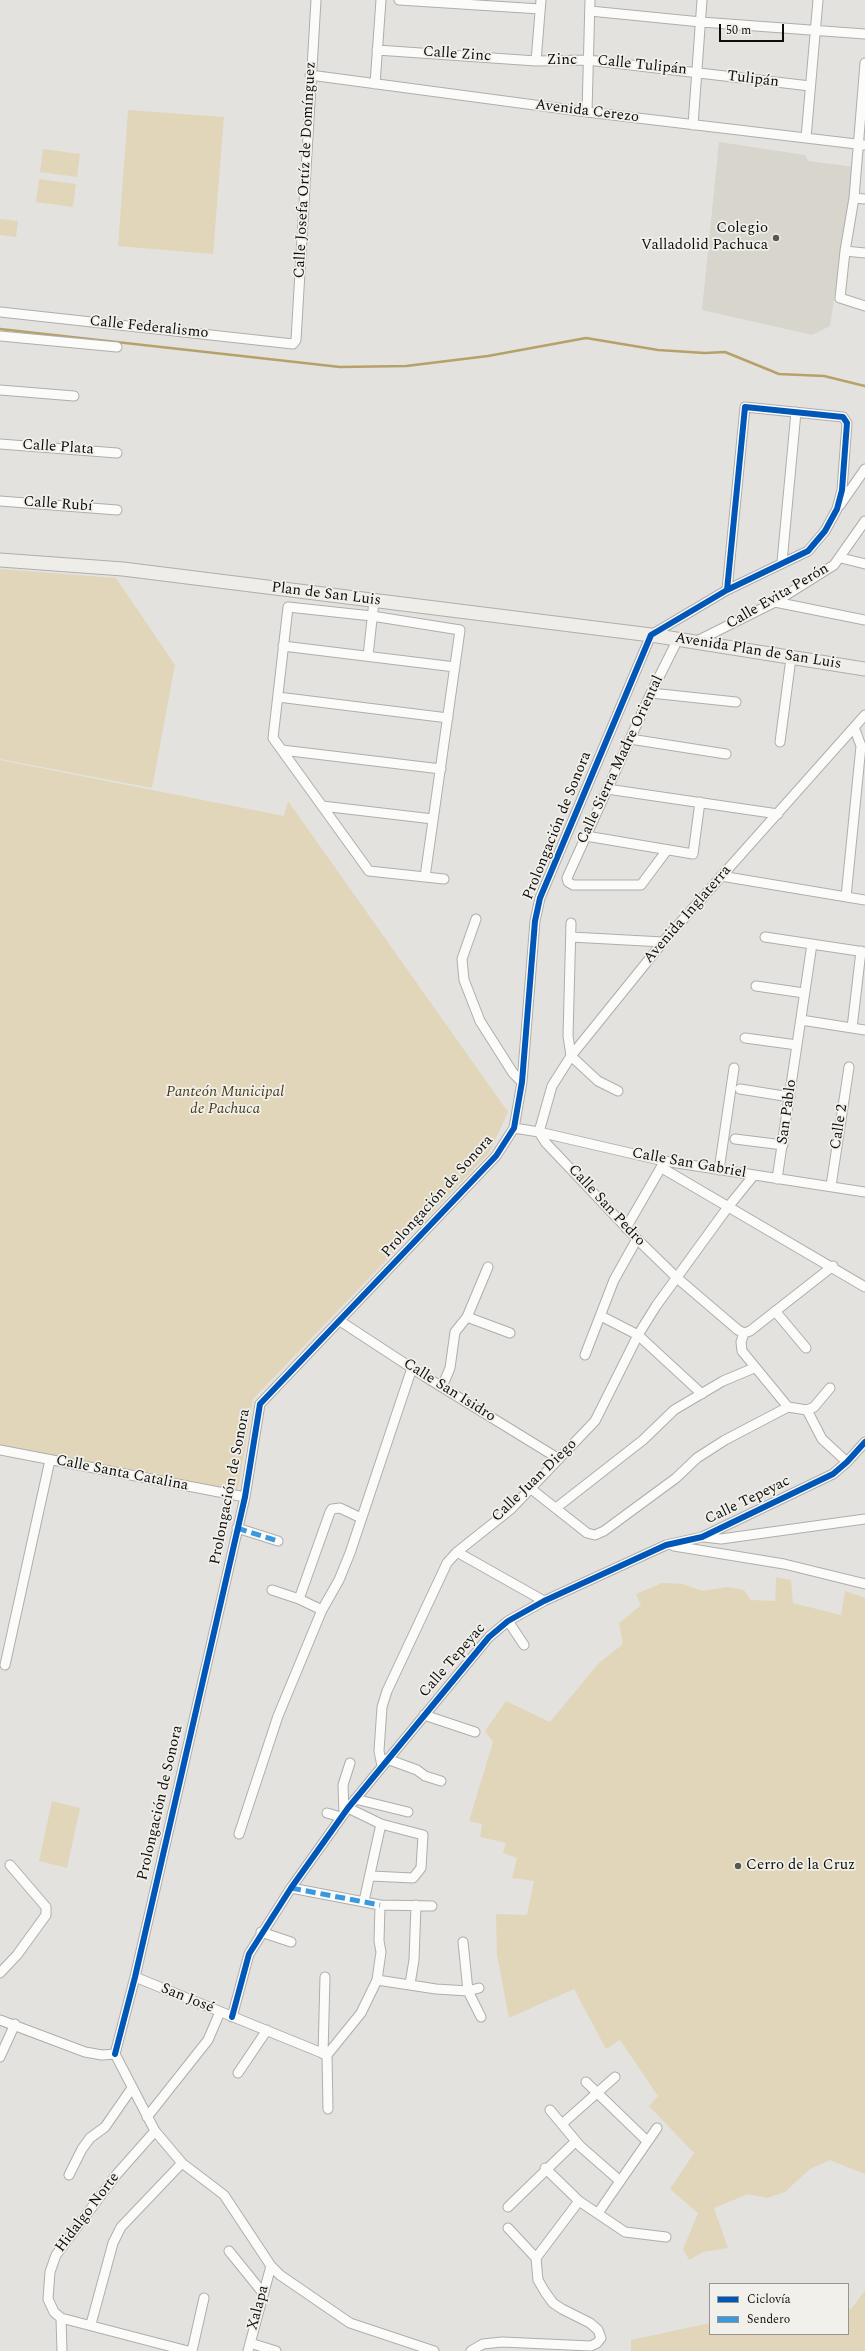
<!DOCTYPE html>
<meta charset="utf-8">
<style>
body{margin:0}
#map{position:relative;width:865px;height:2351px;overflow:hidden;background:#e3e2df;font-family:Spectral,serif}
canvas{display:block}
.legend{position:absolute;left:709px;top:2283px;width:140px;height:52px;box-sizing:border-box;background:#f2f0ea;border:1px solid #979591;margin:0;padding:5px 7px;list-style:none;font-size:12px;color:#0e0d0b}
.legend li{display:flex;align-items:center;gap:8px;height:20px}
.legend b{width:20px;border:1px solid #979591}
.scale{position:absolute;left:719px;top:24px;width:65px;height:18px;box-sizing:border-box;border:2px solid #0e0d0b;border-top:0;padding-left:5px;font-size:12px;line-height:14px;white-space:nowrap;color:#0e0d0b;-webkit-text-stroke:3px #f2f0ea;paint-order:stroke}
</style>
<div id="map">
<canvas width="865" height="2351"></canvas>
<ul class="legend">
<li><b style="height:5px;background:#0057b8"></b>Ciclovía</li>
<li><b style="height:5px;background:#3a99de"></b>Sendero</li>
</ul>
<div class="scale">50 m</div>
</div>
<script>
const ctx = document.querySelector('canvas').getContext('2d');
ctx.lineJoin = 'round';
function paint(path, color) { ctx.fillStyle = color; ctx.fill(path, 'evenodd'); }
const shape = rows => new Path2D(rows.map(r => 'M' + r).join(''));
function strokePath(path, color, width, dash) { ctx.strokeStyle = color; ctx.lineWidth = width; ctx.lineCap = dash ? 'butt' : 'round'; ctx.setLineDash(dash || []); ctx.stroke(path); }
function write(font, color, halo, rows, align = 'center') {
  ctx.font = font + ' Spectral,serif'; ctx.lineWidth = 3.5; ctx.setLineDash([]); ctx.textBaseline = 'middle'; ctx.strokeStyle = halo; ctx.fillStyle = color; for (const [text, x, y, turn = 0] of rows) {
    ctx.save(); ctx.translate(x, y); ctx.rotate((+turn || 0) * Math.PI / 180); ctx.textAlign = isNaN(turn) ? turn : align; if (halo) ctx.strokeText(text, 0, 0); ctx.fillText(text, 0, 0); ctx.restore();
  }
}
const built = shape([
 [719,142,805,155,808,161,855,167,830,326,812,335,702,310]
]);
const green = shape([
 [128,110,224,117,213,254,118,246],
 [43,149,80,154,77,177,40,172],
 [39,179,76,184,73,207,36,202],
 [0,219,18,221,16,237,0,235],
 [0,569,116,578,175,665,152,788,0,759],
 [0,760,284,816,288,801,508,1112,489,1153,253,1399,238,1492,0,1446],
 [776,1577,791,1580,793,1603,841,1615,845,1591,865,1598,865,2174,830,2160,810,2169,785,2192,767,2198,748,2194,714,2208,728,2248,703,2252,689,2260,683,2249,698,2213,670,2189,694,2153,649,2106,658,2096,620,2040,606,2049,574,1989,509,2018,497,1955,496,1914,527,1915,534,1881,512,1878,517,1858,503,1853,506,1843,480,1837,482,1824,469,1821,493,1742,485,1731,506,1701,550,1722,599,1663,623,1644,619,1623,641,1605,636,1594,662,1583,683,1584,702,1591,728,1587,744,1590,751,1600,775,1601],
 [52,1801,80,1808,67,1868,39,1861],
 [865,2290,865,2351,631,2351,631,2340,710,2323,710,2334,848,2334,848,2309,852,2308]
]);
const stream = shape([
 [0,329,340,367,406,366,488,356,586,338,658,350,705,353,725,352,779,374,824,376,865,386]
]);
const street = shape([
 [399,0,540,9],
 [590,11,701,22,865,34],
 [377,50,536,61,588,60,810,86],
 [536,61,541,0],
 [865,63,854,198,845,251,840,298,865,306],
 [310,75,587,112,865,145],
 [375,84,381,0],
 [587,112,590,0],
 [693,125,702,0],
 [806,138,818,0],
 [854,198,865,199],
 [845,251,865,253],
 [0,312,293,344,296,340,316,0],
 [0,336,117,347],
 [0,390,74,396],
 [0,444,117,453],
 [0,501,117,510],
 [840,505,865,469],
 [841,558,865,564],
 [782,562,796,412],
 [775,602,865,620],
 [695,642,775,602,834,565,865,521],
 [283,646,455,667],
 [368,656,374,601],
 [651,693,736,702],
 [278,697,448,718],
 [630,739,726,754],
 [780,742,791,658],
 [282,750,441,769],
 [607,789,778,814],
 [322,806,433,819],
 [586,836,693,854,700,802],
 [667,850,641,885,573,885,568,882,567,878,651,693,678,639],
 [721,876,865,900],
 [425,877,460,630,372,616,288,607,273,738,369,871,425,877,444,879],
 [846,897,861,746,854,727],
 [476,919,462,959,464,980,480,1021,513,1073,522,1082],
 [571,923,568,1036,571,1056,598,1081,618,1091],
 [571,937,663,942],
 [765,937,865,952],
 [756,986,804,993],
 [801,1020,865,1030],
 [852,1028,861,951],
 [745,1038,797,1045],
 [740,1089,790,1097],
 [514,1128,539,1132,664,1161,865,1192],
 [735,1139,783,1145],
 [662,1168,865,1287],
 [719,1170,734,1068],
 [777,1179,812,944],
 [831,1186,849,1067],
 [626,1228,663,1164],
 [775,1311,806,1348],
 [601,1316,638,1335,702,1394],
 [467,1317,510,1333],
 [340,1321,424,1376,559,1459],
 [744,1333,738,1330,676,1277,637,1239,546,1143,539,1132,552,1086,571,1056,663,942,865,715],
 [744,1333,741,1342,742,1351,788,1407,807,1410,814,1407,830,1388],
 [744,1333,750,1331,833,1266],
 [585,1355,614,1280,637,1239],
 [442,1387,450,1368,455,1332,467,1317,488,1267],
 [807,1410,822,1439,847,1462],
 [0,1450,245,1497],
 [530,1488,587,1533,595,1535,604,1531,676,1478,697,1458,725,1440,788,1407],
 [556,1508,643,1440,674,1410,723,1381,754,1368],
 [237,1528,278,1541],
 [704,1537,721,1539,865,1519],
 [674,1546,784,1564,865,1584],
 [457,1552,544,1601],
 [272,1590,299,1599,322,1610],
 [299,1599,330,1512,332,1509,340,1508,361,1518],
 [508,1621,524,1645],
 [5,1665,50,1460],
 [424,1715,475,1732],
 [387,1759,417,1770,425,1776,441,1781],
 [382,1766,379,1751,382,1707,387,1691,447,1563,457,1552,511,1509,595,1421,638,1335,656,1306,728,1207,754,1175],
 [355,1799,408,1812],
 [348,1808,381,1824,423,1835,421,1868,413,1878,371,1876],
 [327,1813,341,1817],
 [344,1814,343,1785,350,1763],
 [239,1834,278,1716,322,1610,339,1580,350,1553,412,1368],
 [291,1888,380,1905,432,1906],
 [364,1901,381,1824],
 [261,1932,291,1942],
 [463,1942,468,1991,481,2017],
 [0,1973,17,1955,46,1915,46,1907,10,1865],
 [135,1977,327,2055],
 [377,1980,436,1989,468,1991,479,1988],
 [410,1984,414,1960,416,1905],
 [232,2017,249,1954,291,1888,348,1808,489,1637,508,1621,544,1601,666,1545,702,1537,833,1474,847,1462,865,1442],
 [0,2020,85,2052,102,2055,115,2054],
 [115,2054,135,1977,245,1497,260,1404,496,1156,514,1128,522,1082,535,921,540,898,651,635,727,590,808,551,825,531,837,509,842,490,847,423,843,417,745,407,727,590],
 [115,2054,155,2131,182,2163,224,2195,271,2266,280,2275,350,2323,434,2351],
 [323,2054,325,1977],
 [327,2055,361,2013,377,1980,381,1952,379,1941,380,1905],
 [327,2055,328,2109],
 [0,2057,15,2024],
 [238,2073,267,2030],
 [586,2082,647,2141],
 [550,2110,580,2146,620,2181],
 [147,2117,208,2040,220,2012],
 [562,2124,615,2077],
 [155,2131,117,2174,56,2255,50,2272,48,2299,54,2312,61,2318,188,2351],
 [545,2168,579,2201,625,2232,666,2237],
 [69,2175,82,2149,90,2138,105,2127,132,2088],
 [508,2207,576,2141],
 [598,2213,657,2128],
 [508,2228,536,2258],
 [229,2251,263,2293],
 [536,2258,579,2201],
 [61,2318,62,2351],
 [91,2324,113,2243,121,2227,182,2163],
 [250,2343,276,2351],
 [192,2351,204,2298],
 [248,2351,271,2266],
 [471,2351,483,2344,502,2342,591,2346,597,2343,601,2338,598,2330,590,2323,562,2309,553,2303,545,2292,538,2280,536,2258]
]);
const secondary = shape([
 [0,560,123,569,651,635,865,669]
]);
const quiet = shape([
 [237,1528,278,1541],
 [291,1888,380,1905]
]);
const cycleway = shape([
 [232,2017,249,1954,291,1888,348,1808,489,1637,508,1621,544,1601,666,1545,702,1537,833,1474,847,1462,865,1442],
 [115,2054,135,1977,245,1497,260,1404,496,1156,514,1128,522,1082,535,921,540,898,651,635,727,590,808,551,825,531,837,509,842,490,847,423,843,417,745,407,727,590]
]);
const markers = [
 [776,238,4,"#595855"],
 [738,1866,4,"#595855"]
];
const streetNames = [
 ["Calle Zinc",457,55,4],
 ["Zinc",562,61],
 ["Calle Tulipán",642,66,6],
 ["Tulipán",753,80,7],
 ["Avenida Cerezo",587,112,7],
 ["Calle Josefa Ortíz de Domínguez",306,170,-87],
 ["Calle Federalismo",149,328,6],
 ["Calle Plata",58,448,4],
 ["Calle Rubí",58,505,4],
 ["Plan de San Luis",326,595,7],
 ["Calle Evita Perón",778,597,-30],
 ["Avenida Plan de San Luis",758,652,9],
 ["Calle Sierra Madre Oriental",621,760,-65],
 ["Prolongación de Sonora",558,826,-68],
 ["Avenida Inglaterra",688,915,-49],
 ["San Pablo",788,1112,-82],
 ["Calle 2",840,1127,-81],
 ["Calle San Gabriel",689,1164,10],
 ["Prolongación de Sonora",438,1197,-48],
 ["Calle San Pedro",606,1206,47],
 ["Calle San Isidro",449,1391,32],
 ["Calle Santa Catalina",122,1474,11],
 ["Calle Juan Diego",535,1481,-44],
 ["Prolongación de Sonora",231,1487,-79],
 ["Calle Tepeyac",748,1501,-26],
 ["Calle Tepeyac",453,1661,-49],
 ["Prolongación de Sonora",161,1803,-77],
 ["San José",187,1999,22],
 ["Hidalgo Norte",88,2213,-53],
 ["Xalapa",259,2308,-75]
];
const poiNames = [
 ["Colegio",768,229],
 ["Valladolid Pachuca",768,246],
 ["Cerro de la Cruz",746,1866,"left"]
];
const parkNames = [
 ["Panteón Municipal",225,1093],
 ["de Pachuca",225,1110]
];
paint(built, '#d8d5cd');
paint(green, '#e1d6ba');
strokePath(stream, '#b6a269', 2.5);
strokePath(street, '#afaeac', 11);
strokePath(secondary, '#afaeac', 15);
strokePath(street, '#fbfbfa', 9);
strokePath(secondary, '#efede8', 13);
strokePath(quiet, '#3a99de', 5, [10, 5]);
strokePath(cycleway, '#0057b8', 6);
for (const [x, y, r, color] of markers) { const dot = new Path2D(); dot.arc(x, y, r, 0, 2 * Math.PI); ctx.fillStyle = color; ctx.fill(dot); strokePath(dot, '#f2f0ea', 1.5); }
write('15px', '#0e0d0b', '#f2f0ea', streetNames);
write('15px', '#0e0d0b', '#f2f0ea', poiNames, 'right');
write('italic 15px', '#493c1a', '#f2f0ea', parkNames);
</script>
